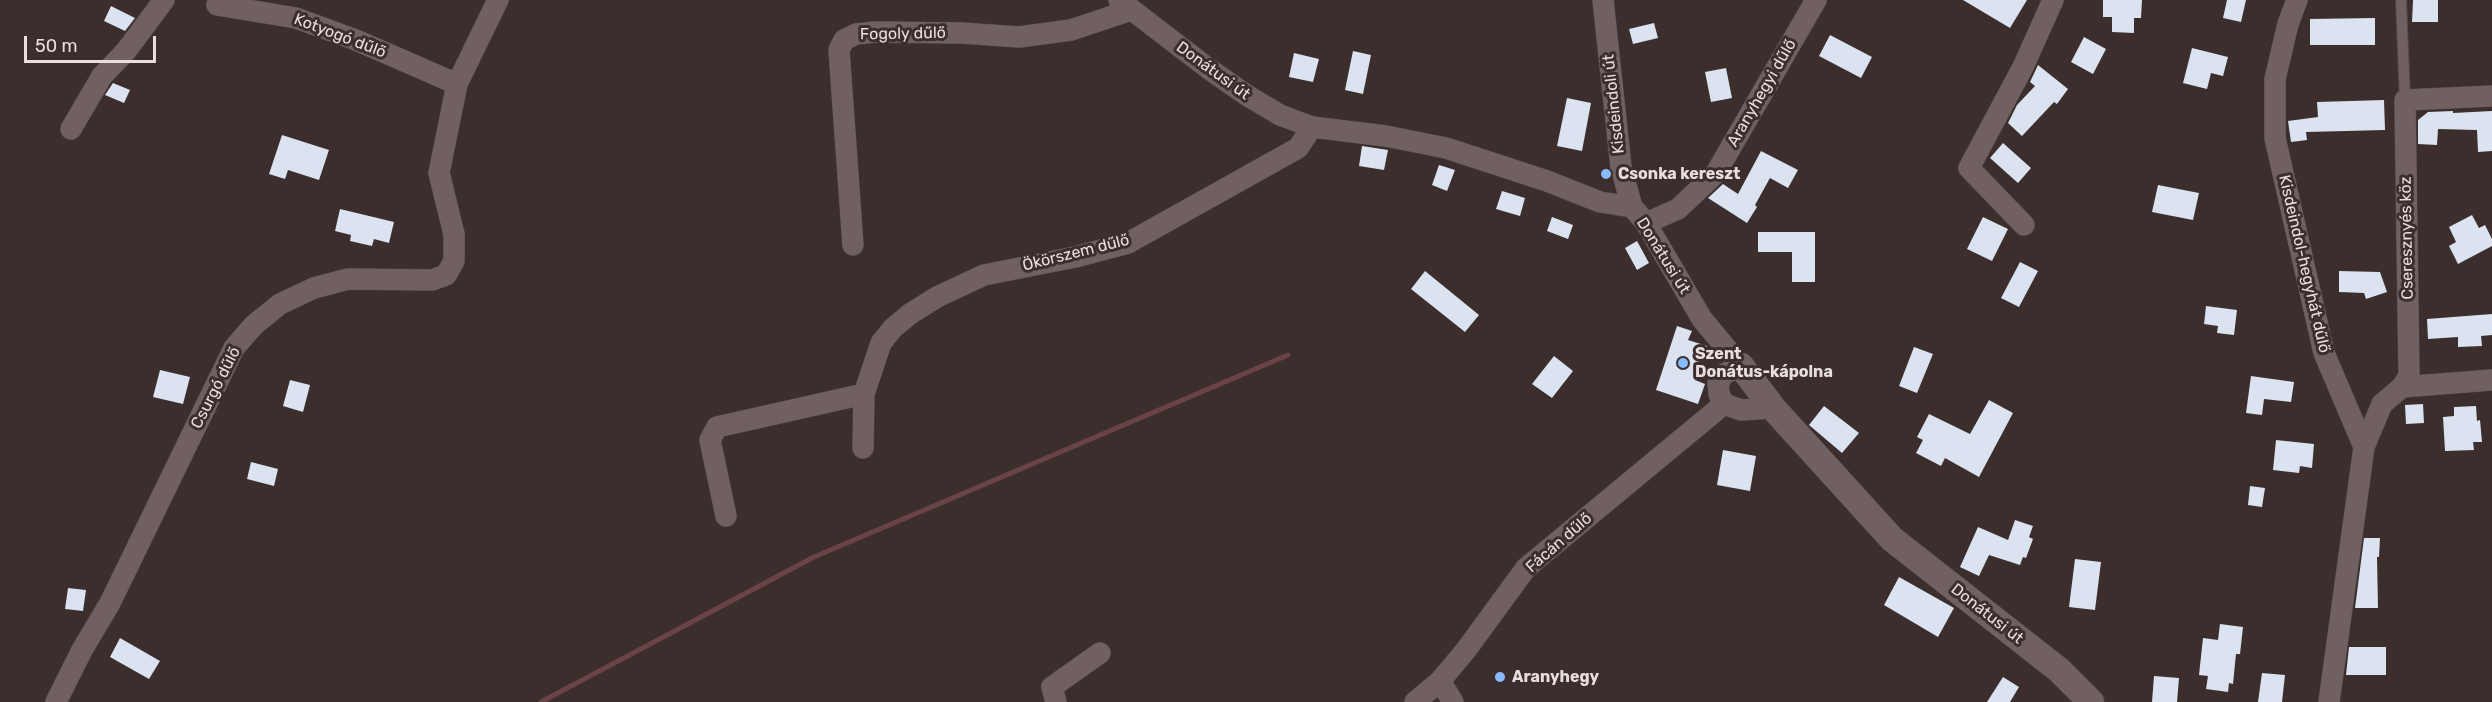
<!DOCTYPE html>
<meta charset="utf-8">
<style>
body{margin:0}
#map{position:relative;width:2492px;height:702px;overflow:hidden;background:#3b2e2d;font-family:Rubik,sans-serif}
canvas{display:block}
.scale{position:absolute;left:24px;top:36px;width:132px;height:27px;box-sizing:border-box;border:3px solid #e7dedd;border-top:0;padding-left:8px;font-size:18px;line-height:21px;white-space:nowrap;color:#e7dedd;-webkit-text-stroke:4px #3b2e2d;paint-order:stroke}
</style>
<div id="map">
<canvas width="2492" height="702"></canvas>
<div class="scale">50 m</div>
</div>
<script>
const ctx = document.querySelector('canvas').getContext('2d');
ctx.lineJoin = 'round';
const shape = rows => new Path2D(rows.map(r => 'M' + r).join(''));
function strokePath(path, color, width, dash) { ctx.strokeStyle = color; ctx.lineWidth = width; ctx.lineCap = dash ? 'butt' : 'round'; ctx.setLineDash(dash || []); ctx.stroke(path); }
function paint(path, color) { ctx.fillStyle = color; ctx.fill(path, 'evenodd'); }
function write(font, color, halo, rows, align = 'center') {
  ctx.font = font + ' Rubik,sans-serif'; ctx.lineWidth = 6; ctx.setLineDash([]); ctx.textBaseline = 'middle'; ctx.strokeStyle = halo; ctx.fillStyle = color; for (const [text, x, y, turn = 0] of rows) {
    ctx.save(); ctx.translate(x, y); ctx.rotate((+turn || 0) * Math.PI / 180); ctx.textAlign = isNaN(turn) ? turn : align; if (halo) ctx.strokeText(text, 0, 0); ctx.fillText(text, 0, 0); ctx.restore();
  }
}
const stream = shape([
 [541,702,814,557,1288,355]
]);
const building = shape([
 [1963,0,2027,0,2010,28],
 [2103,0,2142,0,2141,18,2134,18,2134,33,2112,32,2112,17,2103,17],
 [2227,0,2246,0,2241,22,2223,18],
 [2413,0,2438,0,2438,22,2412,22],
 [111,6,135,18,125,31,104,21],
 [2375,18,2375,45,2310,45,2310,19],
 [1654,23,1658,38,1633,44,1629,29],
 [1830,35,1872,57,1861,78,1819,56],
 [2084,37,2106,49,2093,74,2071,62],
 [2192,48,2228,57,2223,76,2211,73,2207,89,2183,83],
 [1353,51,1371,55,1363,94,1345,90],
 [1294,53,1319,59,1313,82,1289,77],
 [2038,65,2068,89,2057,104,2054,102,2022,136,2008,123,2017,105,2035,86,2030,82],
 [1726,68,1732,98,1711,102,1705,72],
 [113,83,130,90,124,103,105,95],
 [1567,98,1591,103,1582,151,1557,146],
 [2384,100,2385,130,2306,132,2307,140,2291,142,2288,121,2318,117,2317,102],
 [2453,111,2453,113,2492,111,2492,151,2478,152,2477,130,2438,129,2437,145,2418,144,2418,120,2428,112],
 [282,135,329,150,319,180,288,170,285,179,269,174],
 [2003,143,2031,168,2018,183,1990,158],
 [1362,146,1388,150,1384,170,1359,166],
 [1761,151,1798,170,1788,188,1770,178,1755,205,1757,207,1747,223,1708,198,1723,184,1738,194],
 [1439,165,1455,170,1447,191,1432,185],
 [2158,185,2199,193,2193,220,2152,212],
 [1502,191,1525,198,1520,216,1496,209],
 [340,209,394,222,389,243,374,239,372,246,350,241,351,235,335,231],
 [2472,215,2479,228,2485,225,2492,239,2492,246,2458,264,2449,246,2456,242,2449,227],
 [1552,217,1573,225,1568,239,1547,231],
 [1983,217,2008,229,1992,261,1967,249],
 [1758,232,1815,232,1815,282,1792,282,1792,252,1758,252],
 [1637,241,1649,263,1637,270,1625,248],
 [2020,262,2038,271,2019,307,2001,298],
 [1425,271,1479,315,1465,332,1411,289],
 [2339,271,2380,272,2387,292,2366,299,2364,293,2339,292],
 [2206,306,2237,310,2234,335,2217,333,2218,326,2204,324],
 [2492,314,2492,335,2481,336,2482,346,2458,347,2458,337,2428,339,2427,319],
 [1677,326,1692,331,1688,340,1707,346,1695,380,1705,384,1698,404,1656,390],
 [1914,347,1933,354,1917,393,1899,386],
 [1554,356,1573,371,1552,398,1532,384],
 [160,370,190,377,183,404,153,397],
 [2251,376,2294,382,2291,402,2264,399,2262,415,2246,413],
 [290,380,310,385,303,412,283,406],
 [1989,400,2013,413,1979,477,1945,458,1941,466,1916,453,1923,440,1917,437,1929,414,1970,434],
 [2423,404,2424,423,2406,424,2405,405],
 [1824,406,1859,433,1842,453,1809,425],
 [2476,406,2477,421,2480,420,2482,442,2473,442,2474,450,2445,451,2443,417,2454,416,2454,407],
 [2276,440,2314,444,2312,468,2300,466,2299,473,2273,470],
 [1723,450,1756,456,1750,491,1717,485],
 [251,462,278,469,274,486,247,479],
 [2250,486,2265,488,2262,507,2248,505],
 [2015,520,2033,526,2029,537,2033,539,2026,558,2023,557,2020,565,1989,555,1979,576,1960,567,1978,527,2008,540],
 [2364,538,2380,538,2379,557,2377,557,2378,608,2355,608],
 [2075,559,2101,562,2095,610,2069,607],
 [1899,577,1954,608,1938,637,1884,605],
 [68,588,86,590,83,611,65,609],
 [2220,624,2243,627,2240,654,2236,654,2233,684,2229,683,2228,692,2206,689,2208,676,2199,675,2203,638,2218,640],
 [120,638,160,661,149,679,110,657],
 [2349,647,2386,647,2386,675,2346,675],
 [2262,673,2285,675,2282,702,2258,702],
 [2154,676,2179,678,2177,702,2152,702],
 [2003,677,2019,687,2010,702,1987,702]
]);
const service = shape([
 [2401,0,2405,100]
]);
const minor = shape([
 [1119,0,1209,69,1248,96,1280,115,1312,127,1386,136,1446,148,1547,181,1600,202,1632,207,1646,223,1702,319,1741,366,1724,374,1718,383,1719,394,1724,404,1741,410,1773,408],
 [1603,0,1621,167,1632,207],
 [2297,0,2288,24,2275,79,2275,138,2324,353,2364,447,2329,702],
 [217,5,296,18,356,40,457,84],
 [71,129,102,76,126,51,164,0],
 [1646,223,1678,209,1716,173,1816,0],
 [2024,225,1969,168,2023,67,2053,0],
 [853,245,839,50,844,40,856,34,875,32,962,33,1019,37,1071,30,1131,10],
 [2402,387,2492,380],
 [2364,447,2382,404,2402,387,2409,376,2405,100,2492,96],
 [863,448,864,394,881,343,893,328,910,314,937,297,984,275,1075,257,1128,243,1298,148,1312,127],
 [726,516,710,440,717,427,864,394],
 [1440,681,1453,702],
 [56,702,82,650,110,603,234,348,254,325,280,304,314,288,348,279,432,280,446,275,454,261,454,234,439,173,457,84,498,0],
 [1056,702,1052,687,1100,653],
 [1415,702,1440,681,1466,650,1526,568,1724,404]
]);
const tertiary = shape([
 [1741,366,1773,408,1892,539,2059,670,2091,702]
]);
const markers = [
 [1606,174,6,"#88bbfc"],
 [1683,363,6,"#88bbfc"],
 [1500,677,6,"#88bbfc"]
];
const streetNames = [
 ["Fogoly dűlő",903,34,-1],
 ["Kotyogó dűlő",340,36,21],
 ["Donátusi út",1213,71,36],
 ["Aranyhegyi dűlő",1762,93,-60],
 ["Kisdeindoli út",1614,104,-96],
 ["Cseresznyés köz",2407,238,-91],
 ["Ökörszem dűlő",1076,253,-14],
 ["Donátusi út",1663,256,58],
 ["Kisdeindol-hegyhát dűlő",2304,264,77],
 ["Csurgó dűlő",216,388,-63],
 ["Fácán dűlő",1559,543,-41],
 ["Donátusi út",1987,614,38]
];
const poiNames = [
 ["Csonka kereszt",1618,174],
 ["Szent",1695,354],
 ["Donátus-kápolna",1695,372],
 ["Aranyhegy",1512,677]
];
strokePath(stream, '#6a4346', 5);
paint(building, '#dae3ef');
strokePath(service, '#554a49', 12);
strokePath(minor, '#554a49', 22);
strokePath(tertiary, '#554a49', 27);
strokePath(service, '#706160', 10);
strokePath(minor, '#706160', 21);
strokePath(tertiary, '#706160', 26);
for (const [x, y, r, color] of markers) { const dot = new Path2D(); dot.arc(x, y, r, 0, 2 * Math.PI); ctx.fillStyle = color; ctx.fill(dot); strokePath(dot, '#3b2e2d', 2); }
write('16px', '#e7dedd', '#3b2e2d', streetNames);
write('bold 16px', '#e7dedd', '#3b2e2d', poiNames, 'left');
</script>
